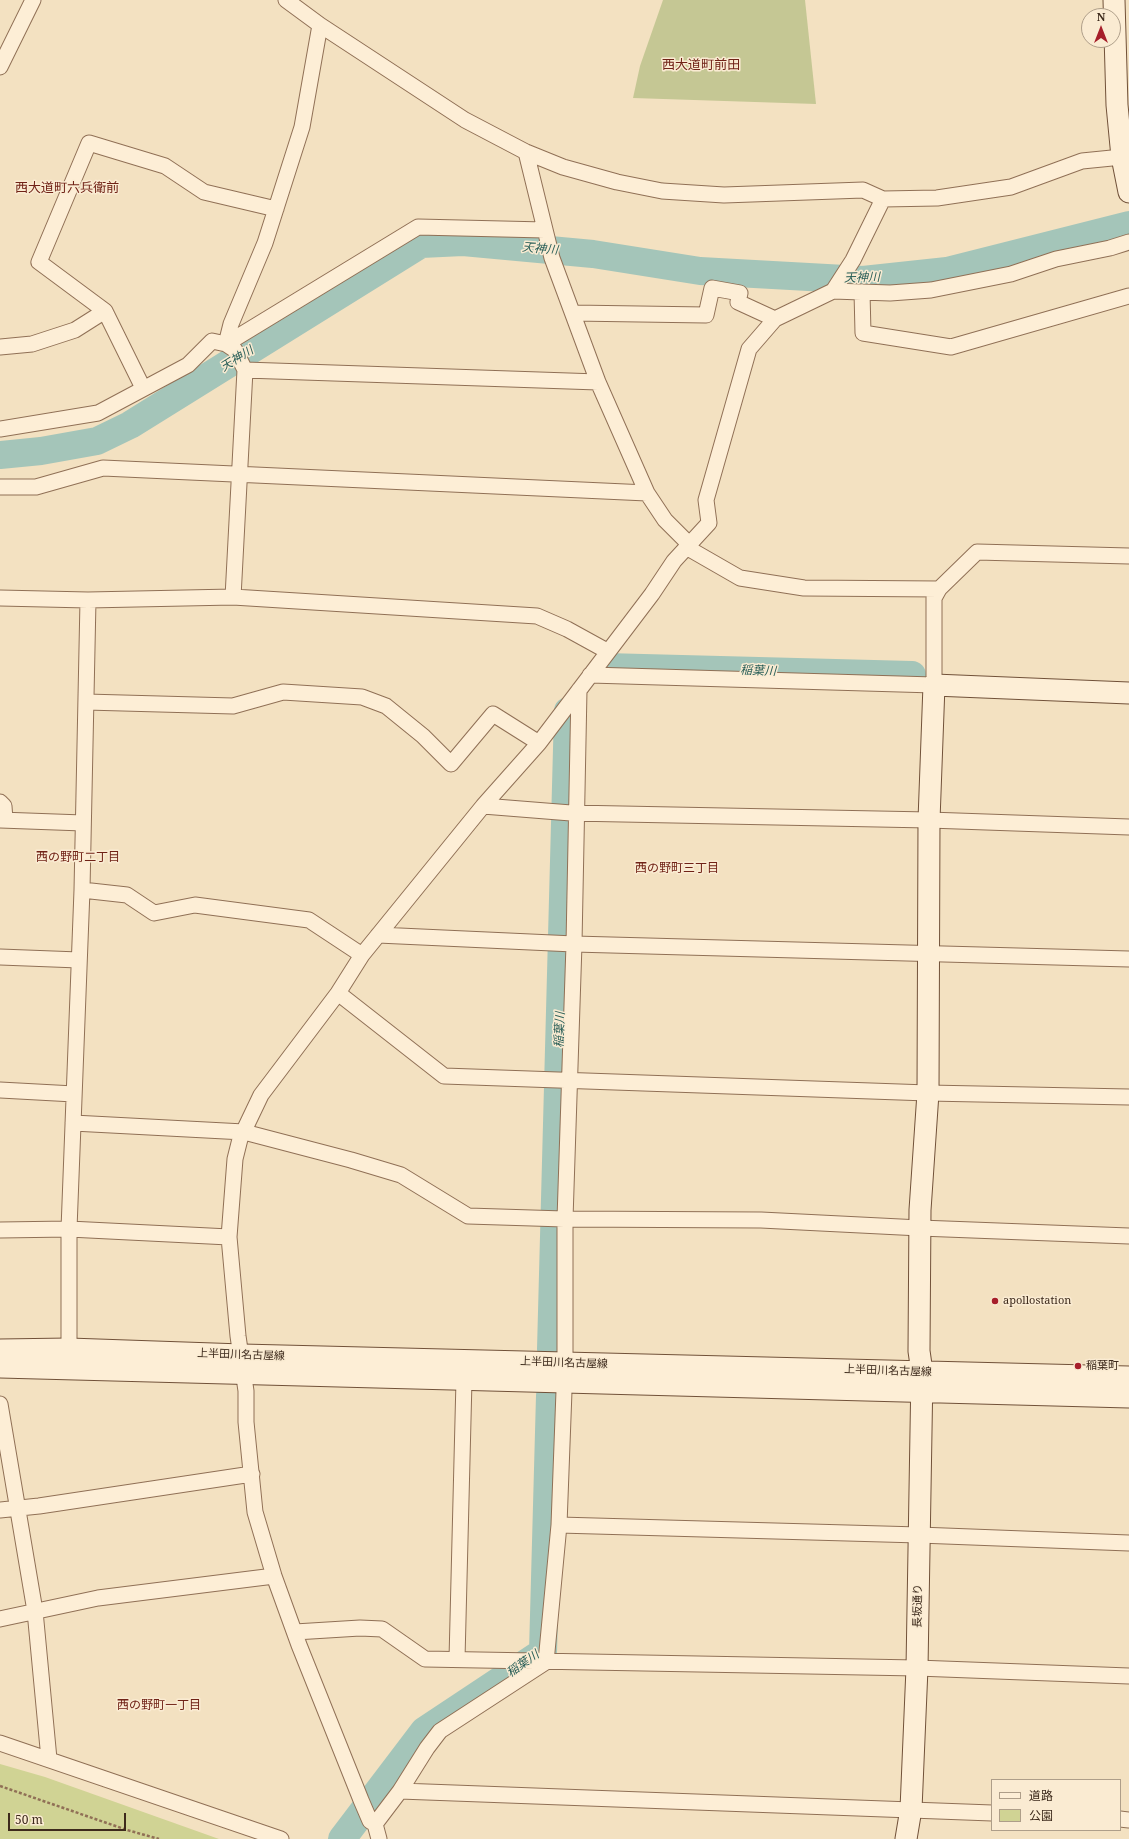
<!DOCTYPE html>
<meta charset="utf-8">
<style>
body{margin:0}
#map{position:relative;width:1129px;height:1839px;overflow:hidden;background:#f3e1c1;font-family:"Noto Serif","Noto Sans JP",serif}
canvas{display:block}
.legend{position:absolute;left:991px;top:1779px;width:130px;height:52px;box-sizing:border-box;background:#faebd2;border:1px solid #ae9e89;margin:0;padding:5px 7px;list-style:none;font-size:12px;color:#3d2a1c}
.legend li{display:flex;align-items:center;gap:8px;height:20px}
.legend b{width:20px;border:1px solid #ae9e89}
.north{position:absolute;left:1081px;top:8px;width:40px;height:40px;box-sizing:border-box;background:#faebd2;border:1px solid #ae9e89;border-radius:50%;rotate:0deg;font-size:11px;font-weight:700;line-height:16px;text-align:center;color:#3d2a1c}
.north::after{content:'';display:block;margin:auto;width:14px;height:18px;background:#a61e2a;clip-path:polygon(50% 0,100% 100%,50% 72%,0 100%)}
.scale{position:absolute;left:8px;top:1813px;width:118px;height:18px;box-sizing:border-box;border:2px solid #3d2a1c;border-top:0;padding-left:5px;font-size:12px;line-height:14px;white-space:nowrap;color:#3d2a1c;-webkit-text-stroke:3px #faebd2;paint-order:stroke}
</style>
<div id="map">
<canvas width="1129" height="1839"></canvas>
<ul class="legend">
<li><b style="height:5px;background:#fdeed6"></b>道路</li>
<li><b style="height:11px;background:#d0d394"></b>公園</li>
</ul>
<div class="north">N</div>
<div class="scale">50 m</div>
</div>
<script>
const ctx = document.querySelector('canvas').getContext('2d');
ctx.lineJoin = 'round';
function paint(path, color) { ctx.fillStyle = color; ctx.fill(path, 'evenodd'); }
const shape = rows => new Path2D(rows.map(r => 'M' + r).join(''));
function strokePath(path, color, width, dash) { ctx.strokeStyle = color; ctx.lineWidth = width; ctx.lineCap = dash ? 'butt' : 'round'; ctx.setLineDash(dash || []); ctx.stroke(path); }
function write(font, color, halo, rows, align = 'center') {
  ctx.font = font + ' "Noto Serif","Noto Sans JP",serif'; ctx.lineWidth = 3; ctx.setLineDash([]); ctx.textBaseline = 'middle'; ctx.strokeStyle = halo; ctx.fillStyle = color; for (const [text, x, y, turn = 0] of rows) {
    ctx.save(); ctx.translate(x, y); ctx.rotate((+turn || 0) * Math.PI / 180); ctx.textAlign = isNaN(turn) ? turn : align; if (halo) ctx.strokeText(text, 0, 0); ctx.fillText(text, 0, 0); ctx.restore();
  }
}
const green = shape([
 [0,1764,45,1777,219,1839,0,1839]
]);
const cemetery = shape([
 [663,0,805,0,816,104,633,98,640,66]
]);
const river = shape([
 [0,455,41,451,97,441,130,425,421,244,463,242,593,254,700,271,863,280,947,271,1129,225],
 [605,667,912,675],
 [551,1349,568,711],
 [342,1839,424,1731,543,1652,550,1396]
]);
const path = shape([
 [0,1786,127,1830,159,1839]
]);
const street = shape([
 [286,0,320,25,465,120,526,152,563,167,617,182,662,191,724,195,863,190,883,199,937,198,1011,187,1082,161,1122,157,1129,152],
 [0,67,33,0],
 [526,152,552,258,598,382,647,493,665,520,689,544],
 [833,291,853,260,883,199],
 [862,292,863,333,951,347,1129,296],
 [573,313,706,315,712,288,740,293,738,302,775,319],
 [0,347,32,344,75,330,105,311],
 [245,370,598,382],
 [143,388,105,311,39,262,89,143,165,166,204,192,276,209],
 [0,429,98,413,188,365,212,341,226,344,418,227,545,230],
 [0,487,36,487,103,468,647,493],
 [686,547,740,578,804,588,939,589],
 [233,597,245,370,235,350,226,344,231,324,265,243,302,127,320,25],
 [0,598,88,600,233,597,537,616,567,629,607,651],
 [590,675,934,685,934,598,939,589,977,552,1129,556],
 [86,702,233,706,283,692,362,697,386,706,423,736,451,764,493,714,539,743],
 [0,802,4,806,5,820],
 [483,806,571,813,929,820,1129,827],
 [0,820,83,823],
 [82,890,127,895,154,913,195,905,309,920,362,955],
 [378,935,574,944,1129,959],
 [0,957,79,960],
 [338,993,444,1076,928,1093,1129,1097],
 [0,1090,74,1094],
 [73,1123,244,1132,351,1160,401,1175,468,1216,564,1219,761,1220,920,1228,1129,1236],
 [0,1230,69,1229,229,1237],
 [69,1349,69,1229,82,890,88,600],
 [0,1404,35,1611,49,1759],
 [0,1510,39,1506,252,1474],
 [559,1525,919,1535,1129,1543],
 [0,1619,98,1598,274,1576],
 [295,1632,360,1628,382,1629,425,1659,917,1668,1129,1676],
 [457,1659,464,1380],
 [546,1662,559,1525,565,1364,565,1219,574,944,579,690],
 [0,1743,281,1839],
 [400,1791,992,1813],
 [1120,1819,1129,1820],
 [375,1824,400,1791,427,1748,440,1731,546,1662],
 [379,1839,375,1824,370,1821,361,1800,299,1645,274,1576,255,1512,246,1422,246,1391,238,1336,229,1237,235,1159,240,1139,261,1095,338,993,362,955,483,806,539,743,652,594,674,561,709,523,706,500,749,349,775,319,833,291,890,293,931,290,1011,274,1056,259,1110,248,1129,242]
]);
const secondary = shape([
 [1114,0,1117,105,1122,157,1129,192],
 [0,1350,69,1349,242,1355,1129,1377],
 [0,1367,1129,1397],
 [906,1839,911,1809,917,1668,922,1372,919,1351,920,1210,928,1093,929,820,934,685,1129,693]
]);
const markers = [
 [995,1301,4,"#a61e2a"],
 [1078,1366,4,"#a61e2a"]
];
const poiNames = [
 ["apollostation",1003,1301],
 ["稲葉町",1086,1366]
];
const streetNames = [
 ["上半田川名古屋線",241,1355,2],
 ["上半田川名古屋線",564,1363,2],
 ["上半田川名古屋線",888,1371,2],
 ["長坂通り",918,1606,-89]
];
const waterNames = [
 ["天神川",540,249,5],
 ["天神川",862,278,-1],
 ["天神川",237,359,-32],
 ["稲葉川",758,671,2],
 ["稲葉川",560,1030,-88],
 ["稲葉川",523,1664,-35]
];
const neighbourhoodNames = [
 ["西の野町二丁目",78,858],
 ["西の野町三丁目",677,869],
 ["西の野町一丁目",159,1706]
];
const quarterNames = [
 ["西大道町前田",701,65],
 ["西大道町六兵衛前",67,188]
];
paint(green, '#d0d394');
paint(cemetery, '#c5c794');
strokePath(river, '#a4c5b9', 28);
strokePath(street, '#907056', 17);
strokePath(secondary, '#715139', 23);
strokePath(path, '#907056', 2.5, [3, 2]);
strokePath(street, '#fdeed6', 15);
strokePath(secondary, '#fdeed6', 21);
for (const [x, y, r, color] of markers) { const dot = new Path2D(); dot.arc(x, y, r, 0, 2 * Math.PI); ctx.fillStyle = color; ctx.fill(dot); strokePath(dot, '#faebd2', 1.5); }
write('11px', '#3d2a1c', '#faebd2', poiNames, 'left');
write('11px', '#3d2a1c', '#faebd2', streetNames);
write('italic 12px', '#2a5f58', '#faebd2', waterNames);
write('12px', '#702216', '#faebd2', neighbourhoodNames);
write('13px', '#702216', '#faebd2', quarterNames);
</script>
